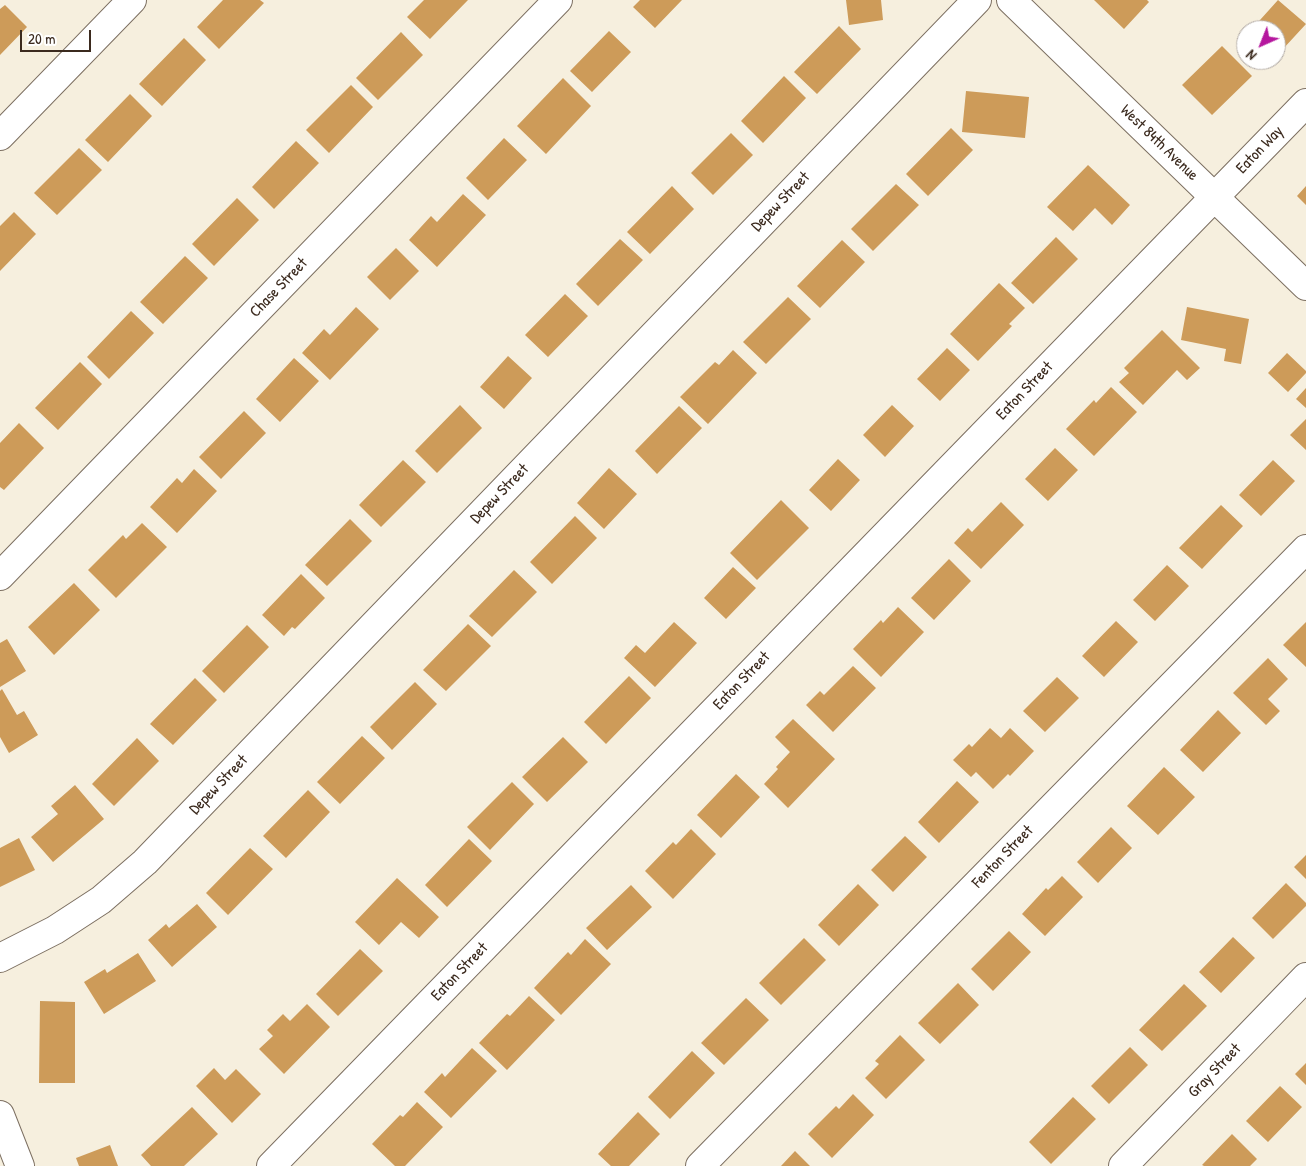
<!DOCTYPE html>
<style>
body{margin:0}
#map{position:relative;width:1306px;height:1166px;overflow:hidden;background:#f6efde;font-family:"Patrick Hand",sans-serif}
canvas{display:block}
.north{position:absolute;left:1236px;top:20px;width:50px;height:50px;box-sizing:border-box;background:#fff;border:1px solid #b1aaa5;border-radius:50%;rotate:224deg;font-size:14px;font-weight:700;line-height:20px;text-align:center;color:#3b2a1e}
.north::after{content:'';display:block;margin:auto;width:18px;height:22px;background:#b5179e;clip-path:polygon(50% 0,100% 100%,50% 72%,0 100%)}
.scale{position:absolute;left:20px;top:30px;width:71px;height:22px;box-sizing:border-box;border:2px solid #3b2a1e;border-top:0;padding-left:6px;font-size:15px;line-height:18px;white-space:nowrap;color:#3b2a1e;-webkit-text-stroke:4px #fff;paint-order:stroke}
</style>
<div id="map">
<canvas width="1306" height="1166"></canvas>
<div class="north">N</div>
<div class="scale">20 m</div>
</div>
<script>
const ctx = document.querySelector('canvas').getContext('2d');
ctx.lineJoin = 'round';
function paint(path, color) { ctx.fillStyle = color; ctx.fill(path, 'evenodd'); }
const shape = rows => new Path2D(rows.map(r => 'M' + r).join(''));
function strokePath(path, color, width, dash) { ctx.strokeStyle = color; ctx.lineWidth = width; ctx.lineCap = dash ? 'butt' : 'round'; ctx.setLineDash(dash || []); ctx.stroke(path); }
function write(font, color, halo, rows, align = 'center') {
  ctx.font = font + ' "Patrick Hand",sans-serif'; ctx.lineWidth = 4.5; ctx.setLineDash([]); ctx.textBaseline = 'middle'; ctx.strokeStyle = halo; ctx.fillStyle = color; for (const [text, x, y, turn = 0] of rows) {
    ctx.save(); ctx.translate(x, y); ctx.rotate((+turn || 0) * Math.PI / 180); ctx.textAlign = isNaN(turn) ? turn : align; if (halo) ctx.strokeText(text, 0, 0); ctx.fillText(text, 0, 0); ctx.restore();
  }
}
const building = shape([
 [223,0,260,0,264,3,219,49,197,27],
 [424,0,468,0,430,39,407,17],
 [640,0,682,0,655,28,633,7],
 [846,0,881,0,883,20,849,25],
 [1094,0,1147,0,1149,2,1124,29],
 [1278,0,1306,24,1283,49,1279,46,1276,49,1276,30,1251,30],
 [5,5,27,27,0,55,0,9],
 [839,26,861,49,817,94,794,72],
 [609,31,631,52,592,92,570,71],
 [401,32,423,55,378,100,356,78],
 [184,38,206,60,162,106,139,84],
 [1222,46,1252,76,1212,115,1182,85],
 [784,76,806,98,763,143,741,121],
 [563,78,591,106,546,154,517,126],
 [351,85,373,107,329,153,306,130],
 [966,91,1029,97,1025,138,962,132],
 [130,94,152,116,108,162,85,140],
 [951,128,973,150,928,196,906,174],
 [731,133,753,155,713,195,691,173],
 [504,138,527,160,488,200,466,178],
 [296,141,319,163,274,209,252,187],
 [79,148,102,170,57,215,34,193],
 [1088,165,1130,205,1112,225,1095,208,1073,231,1047,207],
 [896,184,919,205,873,251,851,229],
 [672,186,694,209,650,254,627,232],
 [1306,186,1306,205,1297,196],
 [463,194,486,215,437,267,409,240,431,216,437,222],
 [237,198,259,220,214,266,192,244],
 [14,212,36,234,0,271,0,226],
 [1056,237,1078,259,1033,304,1011,283],
 [620,239,643,260,598,306,576,284],
 [842,240,865,262,820,308,797,286],
 [396,248,419,271,390,300,367,277],
 [185,256,208,278,163,324,140,302],
 [999,283,1025,308,1009,324,1012,326,978,361,950,334],
 [565,294,588,316,548,357,525,335],
 [788,297,811,319,766,364,743,342],
 [356,307,379,329,330,380,302,353,324,329,330,335],
 [1187,307,1249,319,1241,364,1224,361,1226,349,1181,340],
 [131,311,154,333,109,379,87,357],
 [1162,330,1200,368,1187,380,1177,370,1143,405,1119,382,1129,373,1124,368],
 [947,348,970,370,940,401,917,379],
 [733,350,757,373,708,424,680,397,715,362,719,365],
 [1287,353,1306,371,1306,373,1288,392,1268,373],
 [508,356,532,378,504,409,480,387],
 [294,358,319,381,280,422,256,399],
 [80,362,102,384,58,430,35,408],
 [1111,387,1137,412,1094,456,1066,429,1094,400,1096,403],
 [1306,388,1306,408,1296,399],
 [460,405,482,428,437,473,415,451],
 [892,405,914,426,885,457,863,435],
 [679,406,702,428,657,474,635,451],
 [244,411,266,433,221,479,199,457],
 [1306,419,1306,450,1290,435],
 [19,423,44,448,4,490,0,487,0,443],
 [1055,448,1078,470,1048,501,1025,479],
 [838,459,860,480,831,511,809,490],
 [403,460,426,482,381,527,359,505],
 [1273,460,1295,481,1261,516,1239,495],
 [609,468,637,494,604,529,577,503],
 [194,469,217,491,177,533,150,507,177,478,182,483],
 [781,500,809,528,757,580,730,553],
 [1001,502,1024,525,981,569,954,543,968,528,972,532],
 [1221,505,1243,526,1202,569,1179,548],
 [575,516,597,538,552,584,530,562],
 [350,519,372,541,327,586,305,565],
 [142,523,167,547,116,598,88,570,123,535,126,539],
 [949,559,971,581,934,620,911,598],
 [1167,565,1189,586,1155,621,1133,600],
 [733,567,756,588,726,619,704,598],
 [514,570,537,592,492,637,469,616],
 [301,574,325,598,295,629,292,627,284,636,262,615],
 [74,583,100,610,54,655,28,627],
 [898,607,924,632,881,677,853,649,881,620,883,623],
 [1116,621,1138,642,1104,677,1082,656],
 [674,622,697,643,655,687,624,658,636,645,645,653],
 [1306,622,1306,667,1283,645],
 [468,624,491,646,446,691,423,670],
 [247,625,269,647,224,693,202,671],
 [7,639,26,671,0,687,0,643],
 [1268,658,1288,679,1268,699,1280,711,1266,725,1233,693],
 [853,666,876,688,833,732,806,705,820,691,824,695],
 [629,676,651,698,606,744,584,722],
 [1057,677,1079,698,1045,732,1023,711],
 [195,678,217,700,173,745,150,724],
 [415,682,437,704,392,750,370,727],
 [2,689,17,715,24,711,38,735,9,753,0,737,0,691],
 [1218,710,1241,733,1203,772,1180,750],
 [793,719,835,759,788,808,764,784,778,769,776,767,790,752,775,737],
 [990,728,1001,738,1010,728,1034,751,1010,776,1008,774,993,789,976,772,971,777,953,760,969,744,972,747],
 [362,736,385,758,340,804,317,782],
 [563,737,588,762,547,802,522,777],
 [137,738,159,761,114,806,92,784],
 [1164,767,1195,797,1158,835,1127,806],
 [736,774,760,797,721,838,697,815],
 [957,781,979,802,939,843,918,822],
 [512,782,534,804,490,850,467,827],
 [75,785,104,819,53,862,31,837,58,814,51,806],
 [308,790,330,812,286,858,263,836],
 [1111,827,1132,848,1098,883,1077,862],
 [691,829,716,854,673,899,645,871,673,842,676,845],
 [905,836,927,857,893,892,871,870],
 [19,838,35,870,0,887,0,848],
 [469,839,492,861,447,907,425,885],
 [250,848,273,869,228,915,206,893],
 [1306,855,1306,879,1294,867],
 [1062,876,1083,897,1045,936,1022,914,1046,888,1048,890],
 [397,878,439,917,419,938,401,922,379,945,355,922],
 [1286,883,1306,903,1306,906,1273,939,1252,918],
 [858,884,879,905,839,946,818,925],
 [631,885,652,907,607,950,586,928],
 [197,904,217,927,172,967,148,940,166,924,169,928],
 [1009,931,1031,952,993,991,971,969],
 [1233,937,1255,958,1221,993,1199,972],
 [804,938,826,960,781,1005,759,983],
 [585,939,611,964,561,1015,534,988,568,952,571,955],
 [360,949,383,971,338,1016,316,994],
 [138,953,156,981,104,1014,84,982,105,969,107,973],
 [958,983,979,1005,940,1044,918,1023],
 [1184,984,1207,1006,1162,1051,1139,1030],
 [529,996,555,1020,507,1070,479,1043,507,1014,510,1016],
 [746,998,769,1020,724,1065,701,1043],
 [40,1001,75,1002,75,1083,39,1083],
 [307,1004,330,1027,284,1074,259,1049,273,1036,267,1030,283,1014,290,1021],
 [900,1035,925,1060,886,1099,865,1078,879,1064,875,1061],
 [1130,1047,1148,1065,1109,1104,1091,1086],
 [472,1048,497,1071,451,1118,424,1092,442,1073,445,1077],
 [692,1051,715,1073,670,1119,648,1097],
 [1306,1063,1306,1085,1295,1074],
 [214,1068,225,1080,236,1069,261,1094,232,1123,196,1086],
 [1280,1086,1302,1107,1268,1142,1246,1121],
 [853,1094,874,1115,832,1158,808,1134,836,1106,839,1109],
 [1073,1097,1096,1119,1051,1164,1029,1142],
 [417,1102,443,1127,405,1166,395,1166,372,1144,400,1115,403,1117],
 [192,1107,218,1134,184,1166,151,1166,141,1155],
 [638,1112,660,1134,629,1166,611,1166,598,1154],
 [1232,1134,1257,1159,1250,1166,1204,1166,1202,1165],
 [110,1145,118,1166,79,1166,76,1158],
 [795,1151,810,1166,781,1166]
]);
const minor = shape([
 [1011,0,1306,286],
 [0,136,132,0],
 [0,576,558,0],
 [0,958,55,930,101,900,145,862,977,0],
 [0,1115,20,1166],
 [271,1166,1306,103],
 [700,1166,1306,549],
 [1123,1166,1306,977]
]);
const streetNames = [
 ["West 84th Avenue",1159,143,44],
 ["Eaton Way",1260,150,-46],
 ["Depew Street",781,202,-46],
 ["Chase Street",279,288,-46],
 ["Eaton Street",1025,391,-46],
 ["Depew Street",500,494,-46],
 ["Eaton Street",742,681,-46],
 ["Depew Street",219,785,-46],
 ["Fenton Street",1003,857,-46],
 ["Eaton Street",460,972,-46],
 ["Gray Street",1215,1071,-46]
];
paint(building, '#cd9b59');
strokePath(minor, '#7c6f61', 30);
strokePath(minor, '#fff', 28);
write('16px', '#3b2a1e', '#fff', streetNames);
</script>
